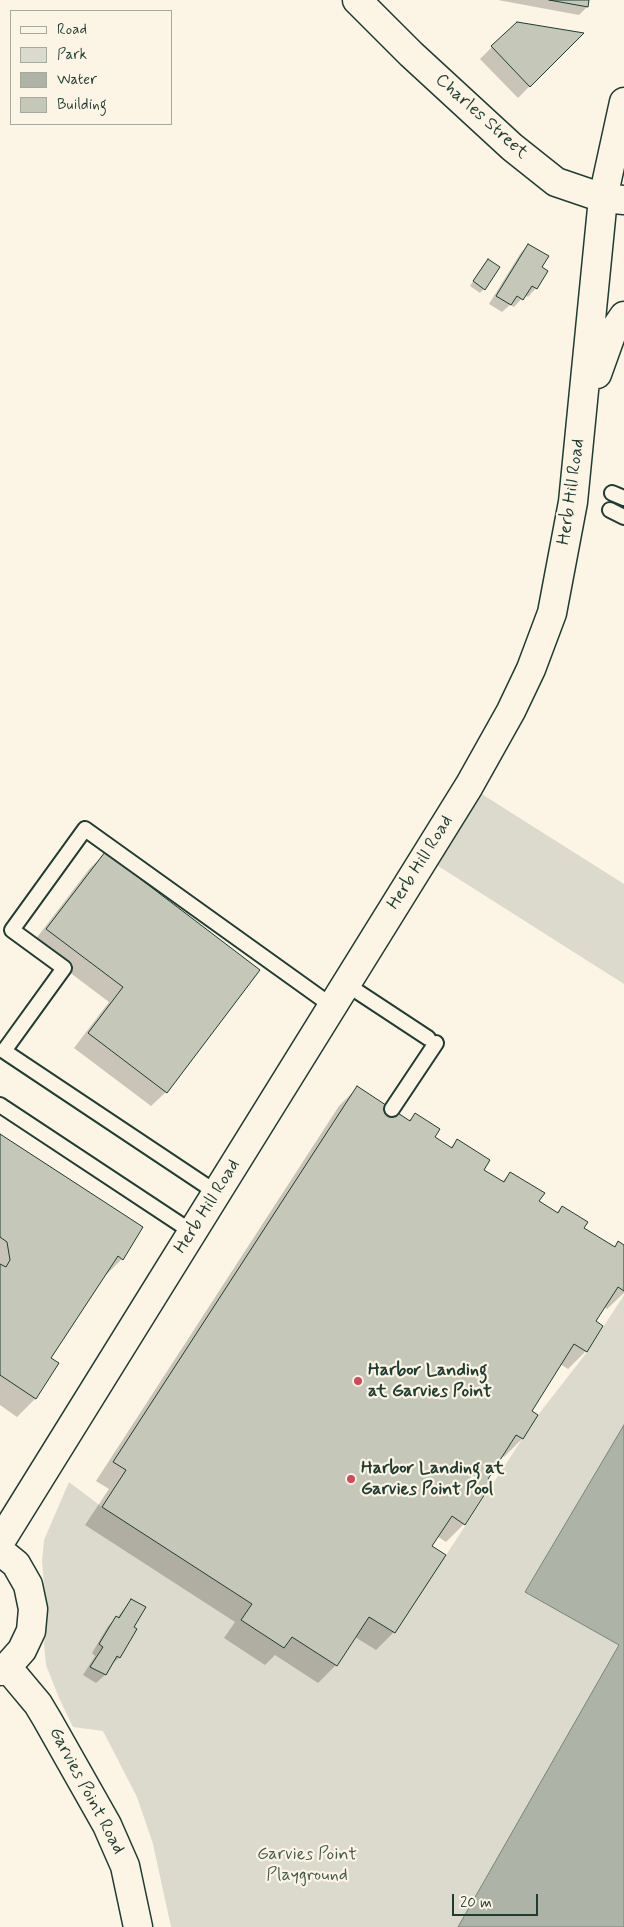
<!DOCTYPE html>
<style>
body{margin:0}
#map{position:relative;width:624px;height:1927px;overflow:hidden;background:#fcf5e5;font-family:Mynerve,sans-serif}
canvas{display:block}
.legend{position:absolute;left:10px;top:10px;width:162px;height:115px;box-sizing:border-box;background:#fcf5e5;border:1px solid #a4ab9e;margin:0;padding:6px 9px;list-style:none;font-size:15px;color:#1f3d34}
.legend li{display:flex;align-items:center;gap:10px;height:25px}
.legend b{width:25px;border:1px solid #a4ab9e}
.scale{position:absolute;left:452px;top:1894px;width:86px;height:22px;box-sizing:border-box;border:2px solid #1f3d34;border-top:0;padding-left:6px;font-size:15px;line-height:18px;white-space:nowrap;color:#1f3d34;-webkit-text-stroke:4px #fcf5e5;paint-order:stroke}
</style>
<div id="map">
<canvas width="624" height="1927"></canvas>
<ul class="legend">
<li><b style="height:6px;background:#fcf5e5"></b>Road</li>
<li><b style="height:14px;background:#dcdacc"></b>Park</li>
<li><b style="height:14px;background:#aeb3a7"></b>Water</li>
<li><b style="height:14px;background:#c5c7b9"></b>Building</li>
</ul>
<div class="scale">20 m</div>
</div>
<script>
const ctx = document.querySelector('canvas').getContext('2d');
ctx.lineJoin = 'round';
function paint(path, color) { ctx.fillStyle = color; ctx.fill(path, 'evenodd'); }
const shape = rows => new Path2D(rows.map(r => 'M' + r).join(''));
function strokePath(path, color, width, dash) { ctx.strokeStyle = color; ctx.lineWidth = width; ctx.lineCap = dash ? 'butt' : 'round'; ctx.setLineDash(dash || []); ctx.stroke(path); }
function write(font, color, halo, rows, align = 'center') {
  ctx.font = font + ' Mynerve,sans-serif'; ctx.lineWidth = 4.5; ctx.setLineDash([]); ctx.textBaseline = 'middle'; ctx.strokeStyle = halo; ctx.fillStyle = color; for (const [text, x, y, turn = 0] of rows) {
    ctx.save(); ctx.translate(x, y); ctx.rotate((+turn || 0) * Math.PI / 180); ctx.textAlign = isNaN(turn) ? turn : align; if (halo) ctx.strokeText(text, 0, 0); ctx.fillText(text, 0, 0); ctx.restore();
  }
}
const green = shape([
 [469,786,624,884,624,984,424,857],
 [624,1295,624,1425,525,1592,619,1645,458,1927,171,1927,153,1844,137,1797,103,1731,73,1727,59,1698,46,1665,44,1644,46,1631,46,1603,42,1562,44,1540,69,1482,102,1507,252,1604,241,1620,284,1648,292,1637,337,1666,369,1617,446,1555,538,1415,587,1352]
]);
const water = shape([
 [624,1425,624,1927,458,1927,619,1645,525,1592,624,1425]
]);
const shadow = shape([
 [498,0,588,0,587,7,579,15],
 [581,34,518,98,480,59,492,47],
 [528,245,541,267,547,271,536,288,528,297,525,295,514,307,510,305,502,312,489,304,520,254],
 [484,264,484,289,480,293,470,286],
 [105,854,166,1092,151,1106,74,1048,109,1002,32,944,90,868],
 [357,1088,408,1121,415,1115,433,1137,450,1148,457,1141,482,1170,502,1182,510,1173,538,1202,556,1213,562,1207,582,1229,614,1248,618,1243,624,1246,624,1293,607,1309,604,1307,594,1322,586,1351,568,1369,560,1364,530,1411,537,1415,522,1439,504,1457,502,1455,486,1480,464,1524,446,1542,437,1536,430,1547,394,1632,376,1650,355,1637,336,1665,318,1683,275,1655,265,1665,224,1638,235,1622,85,1525,109,1489,96,1481,339,1106],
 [0,1135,122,1259,104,1277,50,1358,57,1363,35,1399,17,1417,0,1405],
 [131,1600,132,1628,120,1657,111,1665,105,1675,96,1683,83,1675,95,1656,92,1653,108,1626,117,1618]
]);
const building = shape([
 [549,0,589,0,588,7,549,0],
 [517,22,584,33,530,87,491,46,517,22],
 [528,244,549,256,542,267,548,271,537,289,532,286,523,300,517,296,511,305,496,296,528,244],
 [488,259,500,267,485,290,473,281,488,259],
 [105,852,260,970,167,1093,88,1033,123,987,46,929,105,852],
 [357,1086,410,1121,415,1113,440,1129,435,1137,452,1148,457,1139,490,1160,484,1170,504,1182,510,1172,545,1193,539,1201,558,1213,562,1206,588,1222,584,1228,615,1247,618,1241,624,1245,624,1291,618,1287,596,1321,603,1326,587,1352,574,1344,532,1411,538,1415,523,1439,516,1435,488,1479,492,1483,465,1525,452,1516,432,1546,446,1555,395,1633,369,1617,337,1666,292,1637,284,1648,241,1620,252,1604,102,1507,126,1470,113,1462,357,1086],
 [0,1134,143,1227,123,1260,118,1256,51,1358,59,1363,36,1399,0,1375,0,1264,6,1267,10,1260,7,1242,0,1237,0,1134],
 [131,1599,146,1607,134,1627,137,1629,120,1658,117,1656,106,1675,90,1667,103,1647,99,1644,116,1616,119,1618,131,1599]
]);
const service = shape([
 [612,493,624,498],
 [610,510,624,517],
 [346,984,428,1038],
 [0,1105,192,1232],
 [392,1109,436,1043],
 [217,1193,4,1051,64,968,12,930,85,829,332,1006]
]);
const minor = shape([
 [597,374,611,335,624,316],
 [0,1542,469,786,511,711,531,669,552,613,573,502,603,198,624,102],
 [0,1551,16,1564,28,1585,33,1609,31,1631,22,1650,7,1667,0,1671],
 [7,1667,38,1704,47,1719,107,1825,125,1866,138,1927]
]);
const tertiary = shape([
 [357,0,411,54,512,147,556,182,603,198,624,200]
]);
const markers = [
 [358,1381,5,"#d1495b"],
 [351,1479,5,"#d1495b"]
];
const streetNames = [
 ["Charles Street",481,117,42],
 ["Herb Hill Road",572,492,-82],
 ["Herb Hill Road",421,863,-58],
 ["Herb Hill Road",208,1207,-58],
 ["Garvies Point Road",86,1791,62]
];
const poiNames = [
 ["Harbor Landing",368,1371],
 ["at Garvies Point",368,1392],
 ["Harbor Landing at",361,1469],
 ["Garvies Point Pool",361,1490]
];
const parkNames = [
 ["Garvies Point",307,1855],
 ["Playground",307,1876]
];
paint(green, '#dcdacc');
paint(water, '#aeb3a7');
strokePath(water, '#758479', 1);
paint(shadow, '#0003');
paint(building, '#c5c7b9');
strokePath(building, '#1f3d34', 1);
strokePath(service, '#1f3d34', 18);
strokePath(minor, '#1f3d34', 31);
strokePath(tertiary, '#1f3d34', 31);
strokePath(service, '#fcf5e5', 14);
strokePath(minor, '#fcf5e5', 28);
strokePath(tertiary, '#fcf5e5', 28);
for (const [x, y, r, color] of markers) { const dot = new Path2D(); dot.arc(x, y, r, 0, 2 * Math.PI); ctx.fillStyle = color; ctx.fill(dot); strokePath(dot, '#fcf5e5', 2); }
write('18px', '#1f3d34', '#fcf5e5', streetNames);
write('bold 18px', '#1f3d34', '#fcf5e5', poiNames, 'left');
write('18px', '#455c52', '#fcf5e5', parkNames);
</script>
